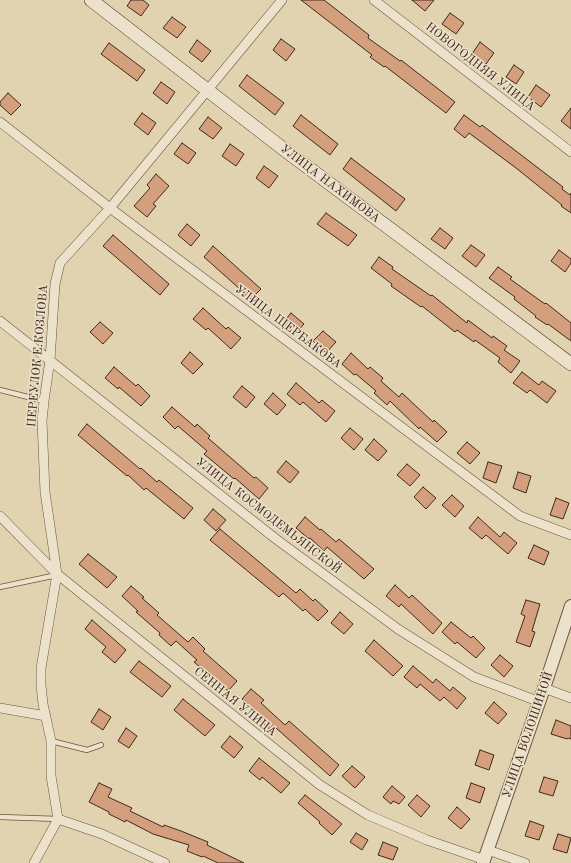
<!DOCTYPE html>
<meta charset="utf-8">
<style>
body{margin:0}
canvas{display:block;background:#e2d3b0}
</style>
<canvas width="571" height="863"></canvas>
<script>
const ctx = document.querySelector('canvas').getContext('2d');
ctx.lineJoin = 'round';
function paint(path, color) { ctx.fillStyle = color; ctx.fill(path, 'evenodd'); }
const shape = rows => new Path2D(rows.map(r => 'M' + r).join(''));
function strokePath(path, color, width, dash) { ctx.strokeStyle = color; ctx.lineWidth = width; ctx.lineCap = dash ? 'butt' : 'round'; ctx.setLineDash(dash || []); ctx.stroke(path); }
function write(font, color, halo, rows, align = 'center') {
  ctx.font = font + ' "Old Standard TT",serif'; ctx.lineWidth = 3; ctx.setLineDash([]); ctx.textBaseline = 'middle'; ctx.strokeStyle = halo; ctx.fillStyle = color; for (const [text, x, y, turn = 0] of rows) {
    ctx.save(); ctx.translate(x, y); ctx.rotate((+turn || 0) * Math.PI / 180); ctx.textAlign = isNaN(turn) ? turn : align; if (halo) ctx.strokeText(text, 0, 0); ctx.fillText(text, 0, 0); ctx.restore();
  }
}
const building = shape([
 [131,0,143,0,149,5,141,16,127,6,131,0],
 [301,0,324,0,369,35,368,38,400,61,401,60,455,102,446,113,385,66,384,67,370,57,372,55,301,0],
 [412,0,434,0,425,11,412,0],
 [450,13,464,23,456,34,442,24,450,13],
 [172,17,186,27,177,38,163,28,172,17],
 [281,39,295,49,286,61,273,50,281,39],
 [197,40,211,51,202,62,189,52,197,40],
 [480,42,494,53,486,64,472,54,480,42],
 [109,43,145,70,137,81,101,54,109,43],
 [514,65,524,72,516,84,506,77,514,65],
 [247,75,284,103,275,115,239,86,247,75],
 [161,82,175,92,167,104,153,93,161,82],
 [536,85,550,95,541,107,528,97,536,85],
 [8,93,21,105,11,115,0,105,0,102,8,93],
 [571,108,571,129,561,121,571,108],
 [142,113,156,123,148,135,134,124,142,113],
 [301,115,338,144,330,155,293,126,301,115],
 [464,115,480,127,482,125,563,187,562,189,570,195,571,193,571,213,561,206,562,205,516,168,469,133,465,138,454,129,464,115],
 [208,117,222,128,213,139,199,129,208,117],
 [182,143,196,153,188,164,174,154,182,143],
 [230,144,244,154,236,166,222,156,230,144],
 [351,158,405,199,396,211,343,169,351,158],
 [264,166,278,176,269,188,256,178,264,166],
 [156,174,169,186,153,204,156,206,147,217,134,206,150,188,147,185,156,174],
 [326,213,357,235,348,246,317,224,326,213],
 [187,224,200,235,191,246,178,235,187,224],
 [440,228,453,238,445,249,431,239,440,228],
 [113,235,169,284,160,295,103,246,113,235],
 [471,245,485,255,476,267,462,256,471,245],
 [213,246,261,289,251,299,204,257,213,246],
 [559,250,571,259,571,263,565,272,551,261,559,250],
 [379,257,393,267,392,269,431,296,432,295,467,323,468,320,492,338,493,336,507,346,504,350,520,361,511,373,498,362,500,358,475,340,474,342,457,330,455,332,422,306,421,307,391,286,392,284,371,268,379,257],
 [498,267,512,277,510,279,545,304,546,303,571,323,571,341,548,324,547,325,535,317,536,316,514,299,515,297,489,278,498,267],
 [203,308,226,329,228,327,241,338,231,349,208,328,206,330,193,319,203,308],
 [291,313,304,324,294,335,282,324,291,313],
 [100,322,113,333,103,344,90,332,100,322],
 [323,331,336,342,326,353,313,341,323,331],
 [190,352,203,364,193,374,181,363,190,352],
 [351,353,368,369,370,367,383,378,381,381,399,397,402,393,433,422,434,420,447,432,437,442,420,427,419,429,390,401,387,405,374,393,376,391,356,374,354,375,342,364,351,353],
 [114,367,136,386,138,384,150,396,141,406,119,387,118,389,105,378,114,367],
 [522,372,539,385,542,381,556,391,547,403,530,390,527,393,513,383,522,372],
 [296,383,319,403,322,400,335,411,326,422,303,402,300,405,287,394,296,383],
 [242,386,255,397,246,408,233,397,242,386],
 [273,393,286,405,277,415,264,404,273,393],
 [172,407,195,427,197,424,210,436,208,438,254,478,256,477,268,488,259,499,235,478,234,479,204,454,207,451,178,426,175,429,163,417,172,407],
 [87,424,140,469,141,468,157,482,159,480,193,508,184,519,146,488,144,490,128,475,127,476,78,435,87,424],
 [350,428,363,439,354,450,341,438,350,428],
 [374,439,387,451,378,461,365,450,374,439],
 [467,442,480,453,470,464,457,453,467,442],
 [286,461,299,472,290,483,277,472,286,461],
 [488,462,502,466,496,483,483,478,488,462],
 [407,464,420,475,410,486,397,475,407,464],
 [518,472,531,476,526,493,513,488,518,472],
 [423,487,436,498,426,509,414,497,423,487],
 [452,495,464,506,455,517,442,505,452,495],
 [556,498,569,503,563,519,550,515,556,498],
 [213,509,226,520,216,531,204,520,213,509],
 [305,517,320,530,321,529,336,542,339,539,374,569,364,579,327,547,324,551,310,538,309,539,296,528,305,517],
 [478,517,500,537,504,532,517,543,508,554,486,535,482,539,469,528,478,517],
 [220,529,296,593,300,589,313,601,315,599,328,611,318,621,305,609,303,611,283,593,279,597,210,540,220,529],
 [534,545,549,552,544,565,528,558,534,545],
 [88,554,117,577,107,588,79,564,88,554],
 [395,585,409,598,412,595,442,623,433,634,401,604,399,607,386,596,395,585],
 [131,586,144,597,142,598,159,613,157,615,188,642,193,637,205,649,203,651,237,681,228,691,194,662,197,660,176,641,171,646,159,635,160,633,136,612,138,611,122,596,131,586],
 [526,600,540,604,532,631,535,632,530,647,516,642,525,616,521,614,526,600],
 [340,612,353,624,344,634,331,623,340,612],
 [92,620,126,650,115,663,102,652,106,647,85,629,92,620],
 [451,622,471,638,473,636,485,648,476,658,457,642,455,644,442,632,451,622],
 [374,640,403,666,393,676,365,651,374,640],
 [500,655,513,666,504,677,491,665,500,655],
 [139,661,171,686,162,697,130,672,139,661],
 [413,666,433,683,436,679,450,691,453,687,466,698,457,709,444,697,440,701,420,684,417,688,404,677,413,666],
 [251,689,264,700,261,703,285,725,289,721,339,765,330,776,276,728,273,732,260,721,263,718,242,699,251,689],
 [183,699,215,725,205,736,174,710,183,699],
 [494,702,507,714,498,724,485,713,494,702],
 [99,709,111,717,103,730,91,722,99,709],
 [556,720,571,726,571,739,568,738,567,739,551,734,556,720],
 [126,728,137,736,129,748,118,741,126,728],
 [230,736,243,747,234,758,221,747,230,736],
 [480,750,494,755,489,770,475,765,480,750],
 [259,758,290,783,281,793,262,777,260,780,249,771,259,758],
 [352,766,365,777,355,788,342,776,352,766],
 [544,777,558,781,553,796,539,792,544,777],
 [99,783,112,789,108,797,132,808,130,811,163,827,164,825,181,831,208,842,207,845,244,863,218,863,203,856,202,857,187,851,189,845,153,834,126,820,125,822,109,814,109,812,89,802,99,783],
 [471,783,485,788,480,803,466,798,471,783],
 [392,786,405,797,399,804,393,801,391,804,383,797,392,786],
 [305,795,342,824,332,835,319,823,320,822,298,803,305,795],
 [417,795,430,806,421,817,408,805,417,795],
 [457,807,470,819,461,829,448,818,457,807],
 [530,821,544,826,539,840,525,836,530,821],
 [356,833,368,840,362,850,350,842,356,833],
 [558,834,571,838,567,853,553,849,558,834],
 [383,842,398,848,393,860,378,855,383,842]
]);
const service = shape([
 [0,390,44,401],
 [0,587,57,575],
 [51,741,87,750,101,745],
 [0,817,58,819]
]);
const minor = shape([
 [374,0,571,152],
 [0,122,110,208,520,516,571,535],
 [0,321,276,539,398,629,474,677,540,702],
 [0,516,57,574,320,785,368,815,427,840,485,860],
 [544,688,571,698],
 [0,708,46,716],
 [58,819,51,776,51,741,43,704,41,685,41,668,57,574,45,492,42,421,44,401,50,360,55,284,60,263,110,208,282,0],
 [58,819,102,834,165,863],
 [488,850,525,863],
 [34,863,58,819]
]);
const tertiary = shape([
 [483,863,544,688,571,606]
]);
const secondary = shape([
 [91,0,286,151,571,364]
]);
const streetNames = [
 ["НОВОГОДНЯЯ УЛИЦА",480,67,38],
 ["УЛИЦА НАХИМОВА",330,184,37],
 ["УЛИЦА ЩЕРБАКОВА",288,327,37],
 ["ПЕРЕУЛОК Е.КОЗЛОВА",38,356,-85],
 ["УЛИЦА КОСМОДЕМЬЯНСКОЙ",268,516,38],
 ["СЕННАЯ УЛИЦА",235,702,39],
 ["УЛИЦА ВОЛОШИНОЙ",528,735,-71]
];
paint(building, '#d49f7c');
strokePath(building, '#43281d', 1);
strokePath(service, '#6b5342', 6);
strokePath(minor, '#6b5342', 10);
strokePath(tertiary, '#6b5342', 14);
strokePath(secondary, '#43281d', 14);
strokePath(service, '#ece2cc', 4.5);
strokePath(minor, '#ece2cc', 9);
strokePath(tertiary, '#ece2cc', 12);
strokePath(secondary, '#ece2cc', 13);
write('12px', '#43281d', '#ece2cc', streetNames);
</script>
